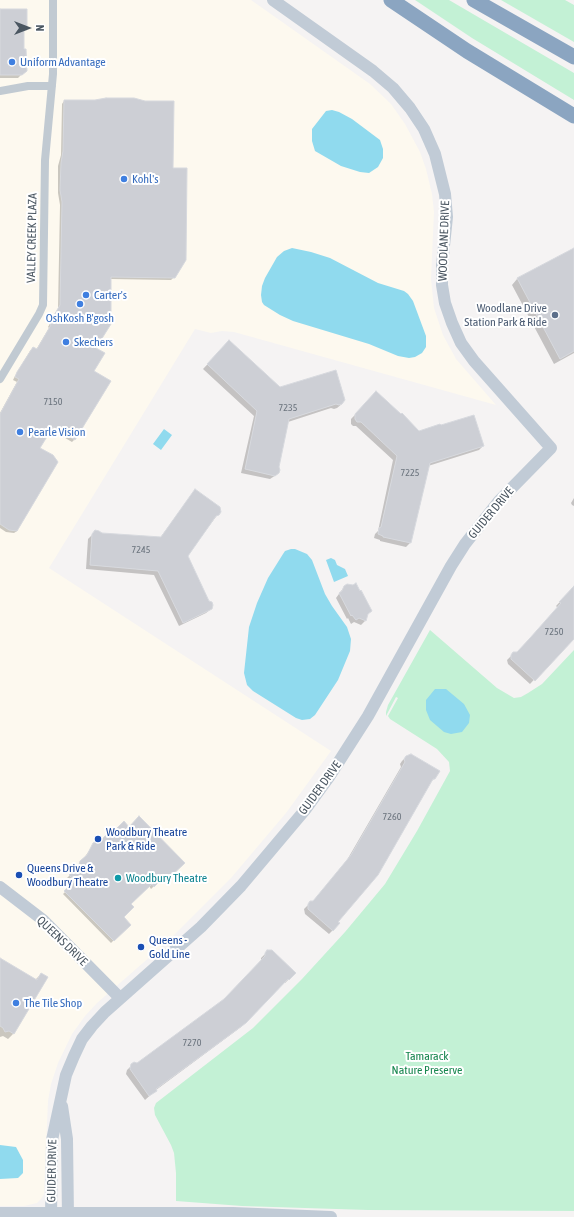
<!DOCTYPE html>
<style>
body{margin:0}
#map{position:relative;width:574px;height:1217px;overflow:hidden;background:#f5f3f3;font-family:"Asap Condensed",sans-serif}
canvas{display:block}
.north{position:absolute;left:8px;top:8px;width:40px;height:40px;-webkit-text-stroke:3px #fff;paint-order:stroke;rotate:90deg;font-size:11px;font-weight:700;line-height:16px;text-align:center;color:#4a5661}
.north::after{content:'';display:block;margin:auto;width:14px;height:18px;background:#4a5661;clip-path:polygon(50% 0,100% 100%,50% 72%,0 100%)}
</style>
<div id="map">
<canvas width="574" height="1217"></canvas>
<div class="north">N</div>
</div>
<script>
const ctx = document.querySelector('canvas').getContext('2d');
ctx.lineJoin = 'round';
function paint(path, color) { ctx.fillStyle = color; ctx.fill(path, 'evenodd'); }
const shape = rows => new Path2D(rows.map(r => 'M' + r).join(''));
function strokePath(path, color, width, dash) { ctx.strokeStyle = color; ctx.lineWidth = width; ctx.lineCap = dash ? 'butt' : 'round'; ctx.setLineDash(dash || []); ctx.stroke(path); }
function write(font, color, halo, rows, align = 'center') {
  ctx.font = font + ' "Asap Condensed",sans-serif'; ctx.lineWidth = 4; ctx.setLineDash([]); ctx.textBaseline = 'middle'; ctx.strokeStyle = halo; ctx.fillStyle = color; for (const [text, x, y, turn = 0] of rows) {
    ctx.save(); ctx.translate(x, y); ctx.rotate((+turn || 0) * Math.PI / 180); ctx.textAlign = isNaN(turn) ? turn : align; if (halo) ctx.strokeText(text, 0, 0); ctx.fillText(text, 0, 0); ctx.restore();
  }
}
const commercial = shape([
 [0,0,251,0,370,84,391,104,405,124,420,152,426,169,432,194,434,212,431,279,434,308,443,335,456,359,496,405,234,332,222,331,211,333,195,329,49,568,331,751,286,813,231,878,167,942,97,1003,85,1016,72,1034,58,1063,51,1084,48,1101,44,1194,41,1199,37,1203,24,1206,0,1206]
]);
const green = shape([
 [415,0,449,0,574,73,574,100,472,38],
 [501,0,565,0,574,5,574,42],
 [430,630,497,688,514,698,521,697,528,693,542,684,574,650,574,1211,368,1210,242,1206,176,1201,176,1173,174,1153,171,1145,155,1115,154,1108,156,1103,253,1028,302,979,345,932,385,884,417,831,450,771,449,762,437,749,390,719,388,716,398,698,396,697,386,716,386,712,388,705]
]);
const water = shape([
 [332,110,339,112,352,119,380,140,383,149,383,158,378,167,369,173,360,172,341,166,315,151,312,141,312,129,326,111],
 [292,248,311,252,330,258,378,283,404,291,408,294,413,301,426,336,426,347,422,353,415,357,409,358,398,356,369,344,293,321,280,315,264,305,262,302,261,295,262,286,265,278,277,257,284,251],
 [164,429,172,435,161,450,153,444],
 [291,549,295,549,307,554,312,560,325,594,332,606,347,627,351,639,350,651,338,680,315,715,310,719,302,720,296,718,253,691,247,685,244,673,249,627,257,603,268,578,283,554,285,551],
 [331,558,335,560,337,565,345,569,348,576,334,582,326,560],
 [435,689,446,689,464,704,470,715,469,723,462,732,451,734,444,732,430,720,426,710,426,700],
 [0,1145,16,1147,23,1160,23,1173,18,1178,0,1179]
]);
const shadow = shape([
 [0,11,26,29,23,32,23,50,26,70,18,78,0,78],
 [64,101,172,169,174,277,171,280,110,279,95,348,93,371,74,440,72,442,50,429,39,448,17,531,14,533,6,532,0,528,0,413,17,382,13,380,15,376,30,351,33,348,36,350,49,328,48,327,58,309,60,205,58,193,58,166,61,155,62,104],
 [574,249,574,353,554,364,512,285,517,279],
 [225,346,280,388,342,404,337,408,334,409,331,408,288,422,278,467,279,473,270,479,241,473,254,416,203,369],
 [376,393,419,433,483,446,479,450,428,466,410,543,406,547,380,541,380,540,374,538,375,534,378,531,393,460,356,426,353,426,351,424,351,419],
 [195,490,218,514,187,556,211,609,206,613,179,626,154,575,86,569,88,539,96,531,101,534,160,538],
 [574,498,574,506,572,505,571,503],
 [344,587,366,615,365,621,361,625,354,622,351,624,348,618,347,619,336,598],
 [574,587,574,637,530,684,508,664,507,660,514,653,517,653,558,608,556,606],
 [406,757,434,779,429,783,333,930,329,934,305,914,304,909,311,902,313,902,347,860,401,767,400,764,402,761],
 [129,828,183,863,165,881,162,878,151,889,149,886,130,904,122,917,129,925,111,943,63,894,73,884,67,878,76,869,78,865,84,858,94,844],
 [268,951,295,973,285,983,284,982,241,1027,156,1090,145,1100,126,1074,127,1070,132,1065,137,1064,224,1000,261,961,261,958],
 [0,959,35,980,41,974,47,978,13,1034,8,1039,3,1036,0,1037]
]);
const building = shape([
 [0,9,27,9,27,30,24,30,24,49,26,49,27,71,22,75,0,75,0,9],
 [106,98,134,98,145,101,174,101,173,168,187,168,186,260,175,278,111,277,111,324,96,348,105,353,94,371,111,381,75,440,53,427,40,448,53,455,58,462,17,531,9,530,0,524,0,414,19,379,15,377,17,372,33,347,37,349,51,325,49,324,60,305,62,202,60,190,61,163,63,151,64,100,95,100,106,98],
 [574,248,574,351,560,359,517,278,574,248],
 [229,340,280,387,336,370,345,400,342,404,339,405,336,404,289,419,279,467,280,470,279,473,275,476,245,469,257,411,207,364,229,340],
 [376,391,401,414,402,413,419,431,440,424,441,425,474,415,484,446,430,463,411,543,383,537,383,536,378,534,379,528,381,527,397,456,361,422,357,422,355,419,355,414,376,391],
 [195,489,220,507,221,512,219,515,216,516,188,556,209,601,212,602,213,605,212,609,183,623,158,571,90,565,92,534,95,530,99,531,102,533,161,537,195,489],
 [356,583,360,591,361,590,372,611,368,614,366,621,359,618,356,620,352,615,351,616,339,593,342,591,344,586,347,584,353,585,356,583],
 [574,586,574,639,535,681,511,659,511,655,513,652,517,652,530,638,561,603,559,602,574,586],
 [411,754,440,771,435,779,433,779,378,875,338,922,340,923,333,931,308,909,308,904,310,901,313,901,351,855,405,762,404,759,406,756,411,754],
 [139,816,185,863,168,879,165,876,154,887,152,884,131,904,134,907,124,917,131,925,114,941,64,891,75,881,69,875,79,865,80,861,87,855,93,843,102,839,109,832,114,831,124,821,129,827,139,816],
 [267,950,272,950,296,973,289,980,288,979,246,1023,156,1089,157,1091,149,1096,130,1069,131,1064,134,1062,137,1063,224,999,265,956,265,953,267,950],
 [0,958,37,980,41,973,48,977,14,1034,9,1031,5,1032,3,1028,0,1026,0,958]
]);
const street = shape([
 [0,91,28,86,52,86],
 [0,379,39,314,43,305,45,160,53,74,53,0]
]);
const secondary = shape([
 [0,887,43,920,120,998],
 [62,1106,67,1139,68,1217],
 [0,1213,233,1213,331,1217],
 [51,1217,52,1140,66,1075,74,1056,82,1039,92,1026,105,1012,201,927,241,886,305,810,329,777,368,716,451,566,465,544,499,501,551,448,474,361,461,343,452,323,445,303,442,285,442,265,447,217,445,194,435,154,424,129,410,108,393,88,373,71,273,0]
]);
const highway = shape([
 [391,0,467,51,574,116],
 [474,0,574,57]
]);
const markers = [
 [12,62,4,"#3f7fe0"],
 [124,179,4,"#3f7fe0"],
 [86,295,4,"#3f7fe0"],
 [80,304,4,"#3f7fe0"],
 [555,315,4,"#5c6f8a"],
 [66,342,4,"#3f7fe0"],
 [20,432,4,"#3f7fe0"],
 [98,839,4,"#1a4fb4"],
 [19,875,4,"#1a4fb4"],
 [118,878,4,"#0f9aa8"],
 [141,947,4,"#1a4fb4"],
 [16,1003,4,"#3f7fe0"]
];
const numberNames = [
 ["7150",53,402],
 ["7235",288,408],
 ["7225",410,473],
 ["7245",141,550],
 ["7250",554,632],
 ["7260",392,817],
 ["7270",192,1043]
];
const shopNames = [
 ["Uniform Advantage",20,62],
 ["Kohl's",132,179],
 ["Carter's",94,295],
 ["OshKosh B'gosh",80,318,"center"],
 ["Skechers",74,342],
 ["Pearle Vision",28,432],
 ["The Tile Shop",24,1003]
];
const streetNames = [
 ["VALLEY CREEK PLAZA",32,238,-89],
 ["WOODLANE DRIVE",444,241,-88],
 ["GUIDER DRIVE",491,513,-50],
 ["GUIDER DRIVE",320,788,-54],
 ["QUEENS DRIVE",62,941,44],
 ["GUIDER DRIVE",52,1171,-89]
];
const serviceNames = [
 ["Woodlane Drive",547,308],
 ["Station Park & Ride",547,322]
];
const transitNames = [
 ["Woodbury Theatre",106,832],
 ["Park & Ride",106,846],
 ["Queens Drive &",27,868],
 ["Woodbury Theatre",27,882],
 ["Queens -",149,940],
 ["Gold Line",149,954]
];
const cultureNames = [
 ["Woodbury Theatre",126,878]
];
const parkNames = [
 ["Tamarack",427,1056],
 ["Nature Preserve",427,1070]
];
paint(commercial, '#fdf9ef');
paint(green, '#c3f1d5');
paint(water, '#90daee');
paint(shadow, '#0003');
paint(building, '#cdcfd5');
strokePath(building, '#d7d9de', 1);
strokePath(street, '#c1cad2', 8);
strokePath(secondary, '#c1cbd6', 12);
strokePath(highway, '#8ba5c1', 15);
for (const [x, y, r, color] of markers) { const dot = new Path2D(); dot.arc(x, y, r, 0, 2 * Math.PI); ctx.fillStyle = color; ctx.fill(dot); strokePath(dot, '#fff', 1.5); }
write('10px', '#6b747e', null, numberNames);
write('12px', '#366cbe', '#fff', shopNames, 'left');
write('12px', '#4a5661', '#fff', streetNames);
write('12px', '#4e5e75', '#fff', serviceNames, 'right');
write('12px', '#164399', '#fff', transitNames, 'left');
write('12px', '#0d838f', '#fff', cultureNames, 'left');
write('12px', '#17864f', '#fff', parkNames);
</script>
